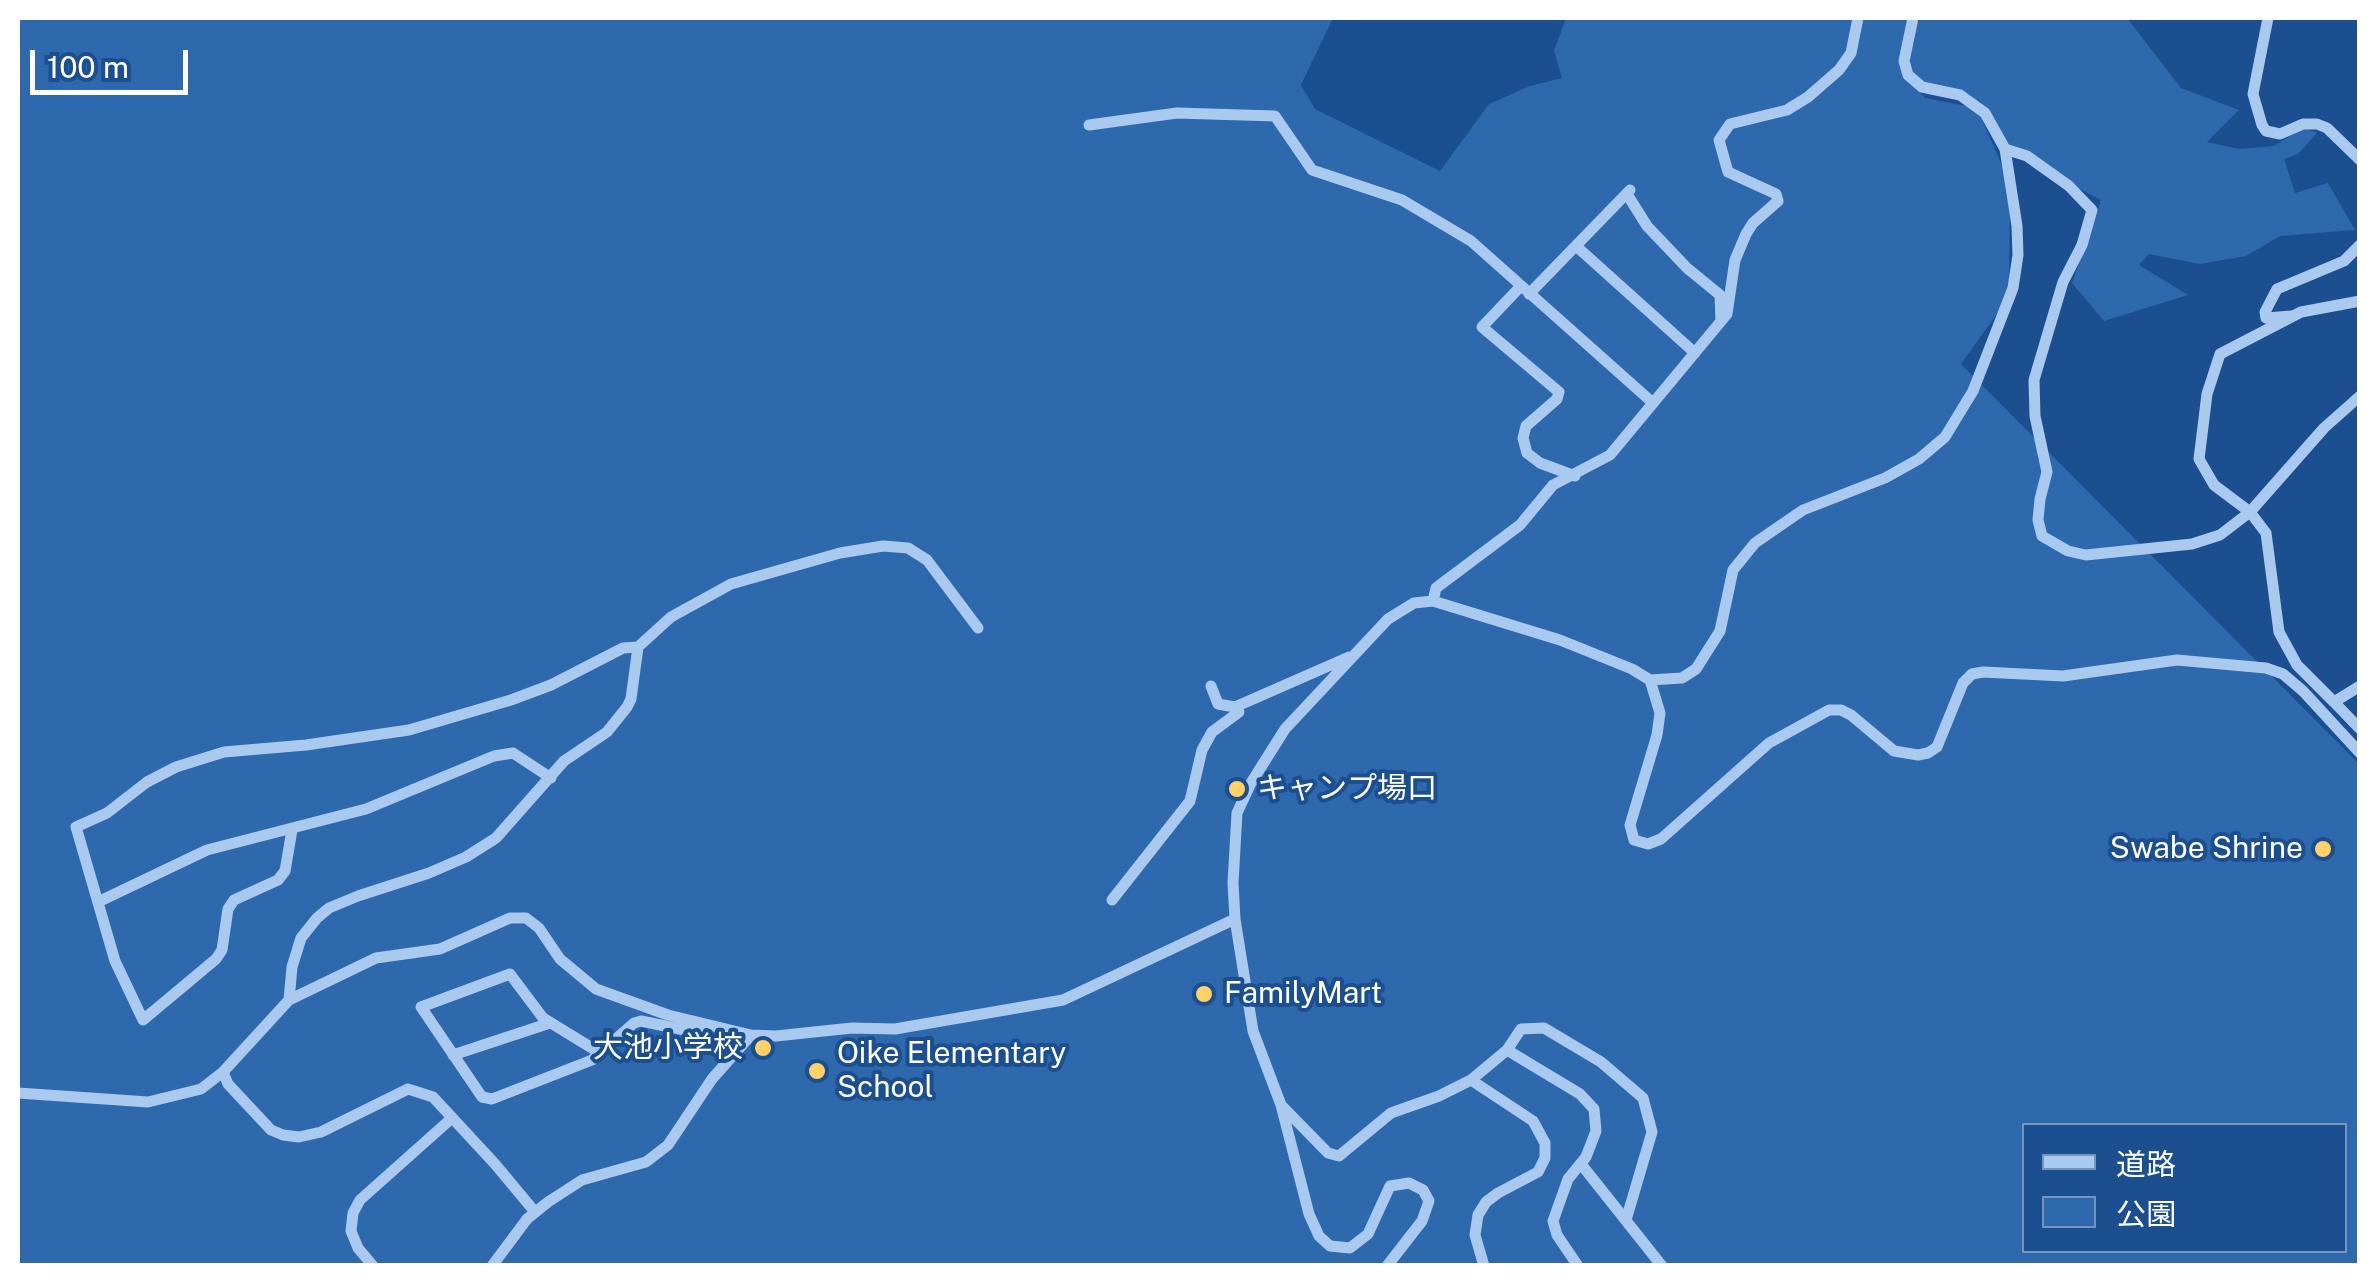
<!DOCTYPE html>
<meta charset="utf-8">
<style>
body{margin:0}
#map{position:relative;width:2377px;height:1283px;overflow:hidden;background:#1b4f8f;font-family:"Public Sans","Noto Sans JP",sans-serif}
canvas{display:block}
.frame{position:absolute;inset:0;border:20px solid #fff;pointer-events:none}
.legend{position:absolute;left:2022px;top:1123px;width:325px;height:130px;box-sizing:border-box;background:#1b4f8f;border:2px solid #7695bc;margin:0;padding:12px 18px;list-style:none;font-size:30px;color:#fff}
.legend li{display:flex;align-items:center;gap:20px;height:50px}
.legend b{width:50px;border:2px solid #7695bc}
.scale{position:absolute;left:30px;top:50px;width:158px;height:45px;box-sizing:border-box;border:5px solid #fff;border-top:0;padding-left:12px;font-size:30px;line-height:35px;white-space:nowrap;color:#fff;-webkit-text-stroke:8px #1b4f8f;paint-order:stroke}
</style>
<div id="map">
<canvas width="2377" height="1283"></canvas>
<div class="frame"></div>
<ul class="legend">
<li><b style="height:12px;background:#a9c9ee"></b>道路</li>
<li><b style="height:28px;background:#2e69ad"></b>公園</li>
</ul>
<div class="scale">100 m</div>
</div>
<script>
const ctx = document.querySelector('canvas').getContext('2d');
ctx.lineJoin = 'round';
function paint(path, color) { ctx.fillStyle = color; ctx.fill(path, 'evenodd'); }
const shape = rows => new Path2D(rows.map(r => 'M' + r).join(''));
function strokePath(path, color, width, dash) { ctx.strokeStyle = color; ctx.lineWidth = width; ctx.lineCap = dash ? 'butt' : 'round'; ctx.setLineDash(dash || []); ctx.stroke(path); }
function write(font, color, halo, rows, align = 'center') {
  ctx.font = font + ' "Public Sans","Noto Sans JP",sans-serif'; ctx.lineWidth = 8; ctx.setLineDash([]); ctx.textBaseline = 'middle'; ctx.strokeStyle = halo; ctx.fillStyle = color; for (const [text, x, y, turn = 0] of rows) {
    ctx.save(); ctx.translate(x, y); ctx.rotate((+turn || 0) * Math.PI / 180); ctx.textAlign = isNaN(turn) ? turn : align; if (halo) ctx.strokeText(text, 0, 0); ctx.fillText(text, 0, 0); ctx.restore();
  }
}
const green = shape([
 [18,18,1333,18,1301,85,1315,109,1440,171,1489,104,1530,86,1562,78,1554,51,1566,18,1913,18,1911,27,1923,18,2127,18,2181,88,2239,110,2207,142,2239,149,2274,146,2303,128,2317,133,2298,154,2284,159,2295,193,2328,183,2355,230,2280,236,2246,256,2200,264,2149,254,2139,265,2188,295,2104,321,2072,283,2101,200,2005,149,1980,101,1922,87,1904,73,1925,98,1977,108,2010,184,2009,297,1961,364,2359,764,2359,1265,18,1265],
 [2024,1126,2344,1126,2344,1250,2024,1250]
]);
const minor = shape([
 [2268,18,2253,94,2262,125,2266,131,2280,134,2303,124,2317,124,2327,128,2360,160],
 [1089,125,1177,113,1275,116,1312,170,1402,200,1471,241,1653,403],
 [2005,149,2027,156,2069,186,2092,210,2082,245,2063,282,2034,380,2035,416,2047,472,2040,499,2038,520,2042,536,2068,551,2086,555,2192,544,2220,535,2250,512,2324,428,2360,396],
 [1627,194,1647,226,1687,268,1720,295,1721,321],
 [1576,246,1695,353],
 [1520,287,1482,327,1559,392,1557,399,1526,426,1523,438,1527,453,1540,463,1575,476],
 [1529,294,1630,190],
 [2291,316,2266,318,2265,312,2277,289,2344,261,2360,245],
 [1433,601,1436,588,1520,525,1553,485,1610,455,1727,314,1735,260,1746,234,1753,223,1778,201,1776,194,1728,172,1719,140,1730,124,1787,110,1808,97,1839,70,1851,53,1858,18],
 [1650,680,1660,713,1657,735,1630,825,1634,840,1648,844,1661,839,1769,743,1829,710,1841,710,1851,715,1894,751,1918,755,1928,753,1937,747,1963,683,1972,674,1983,672,2063,676,2177,660,2266,668,2283,674,2303,691,2360,753],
 [1211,686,1218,704,1235,707,1349,657],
 [2360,686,2334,702,2360,729],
 [2334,702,2297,665,2279,632,2266,533,2250,512,2214,485,2199,459,2207,394,2220,354,2301,312,2360,301],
 [292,830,285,871,278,880,234,900,228,909,222,950,216,959,143,1020,115,961,76,827,107,813,147,782,176,767,224,752,306,745,409,730,511,700,551,685,623,648,638,647,671,617,731,584,840,553,883,546,908,548,927,560,978,628],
 [1112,900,1190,801,1202,750,1212,732,1239,712,1235,707],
 [98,902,207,850,366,809,494,756,513,753,551,778],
 [289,1000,292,967,301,938,317,918,329,908,358,896,429,873,466,857,496,838,564,761,607,732,627,707,631,699,638,647],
 [1507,1050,1580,1094,1594,1109,1596,1131,1586,1157,1568,1179,1553,1221,1557,1235,1578,1266],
 [600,1053,543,1018,510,974,421,1007,482,1097,492,1099,592,1060,600,1053,634,1023,641,1021,704,1034,711,1026],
 [453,1055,550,1023],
 [223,1072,228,1084,271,1130,283,1135,299,1137,321,1132,408,1089,433,1097,495,1164,535,1212],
 [1471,1080,1533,1121,1545,1143,1545,1158,1538,1172,1498,1193,1486,1202,1478,1215,1475,1235,1484,1266],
 [18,1093,148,1102,201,1089,223,1072,289,1000,376,958,440,949,510,918,526,918,539,928,560,959,596,989,668,1015,751,1035,776,1036,852,1028,895,1029,1063,1000,1235,919],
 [1283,1107,1328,1153,1339,1156,1391,1113,1439,1096,1471,1080,1507,1050,1521,1029,1544,1028,1601,1062,1643,1098,1652,1132,1626,1220],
 [1581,1164,1662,1266],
 [373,1266,358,1248,351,1231,353,1213,360,1200,452,1118],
 [492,1266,527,1219,548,1202,582,1180,646,1162,668,1145,712,1079,751,1035],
 [1387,1266,1422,1221,1429,1201,1423,1190,1409,1183,1390,1186,1368,1234,1350,1248,1330,1246,1319,1236,1309,1214,1281,1105,1253,1031,1235,919,1233,883,1237,813,1251,783,1285,729,1388,619,1414,603,1433,601,1560,640,1632,669,1650,680,1682,678,1696,669,1720,631,1733,570,1755,543,1803,510,1885,478,1919,459,1945,437,1973,391,2013,288,2018,255,2017,226,2005,149,1985,113,1960,95,1922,87,1908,75,1904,61,1913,18]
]);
const markers = [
 [1237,789,10,"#ffd166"],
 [2323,849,10,"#ffd166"],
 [1204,994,10,"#ffd166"],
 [763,1048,10,"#ffd166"],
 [817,1071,10,"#ffd166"]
];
const poiNames = [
 ["キャンプ場口",1257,789],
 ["Swabe Shrine",2303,849,"right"],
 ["FamilyMart",1224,994],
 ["大池小学校",743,1048,"right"],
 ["Oike Elementary",837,1054],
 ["School",837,1088]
];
paint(green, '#2e69ad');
strokePath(minor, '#a9c9ee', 11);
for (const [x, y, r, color] of markers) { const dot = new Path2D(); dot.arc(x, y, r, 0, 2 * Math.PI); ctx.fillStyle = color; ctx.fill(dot); strokePath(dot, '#1b4f8f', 4); }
write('30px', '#fff', '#1b4f8f', poiNames, 'left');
</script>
